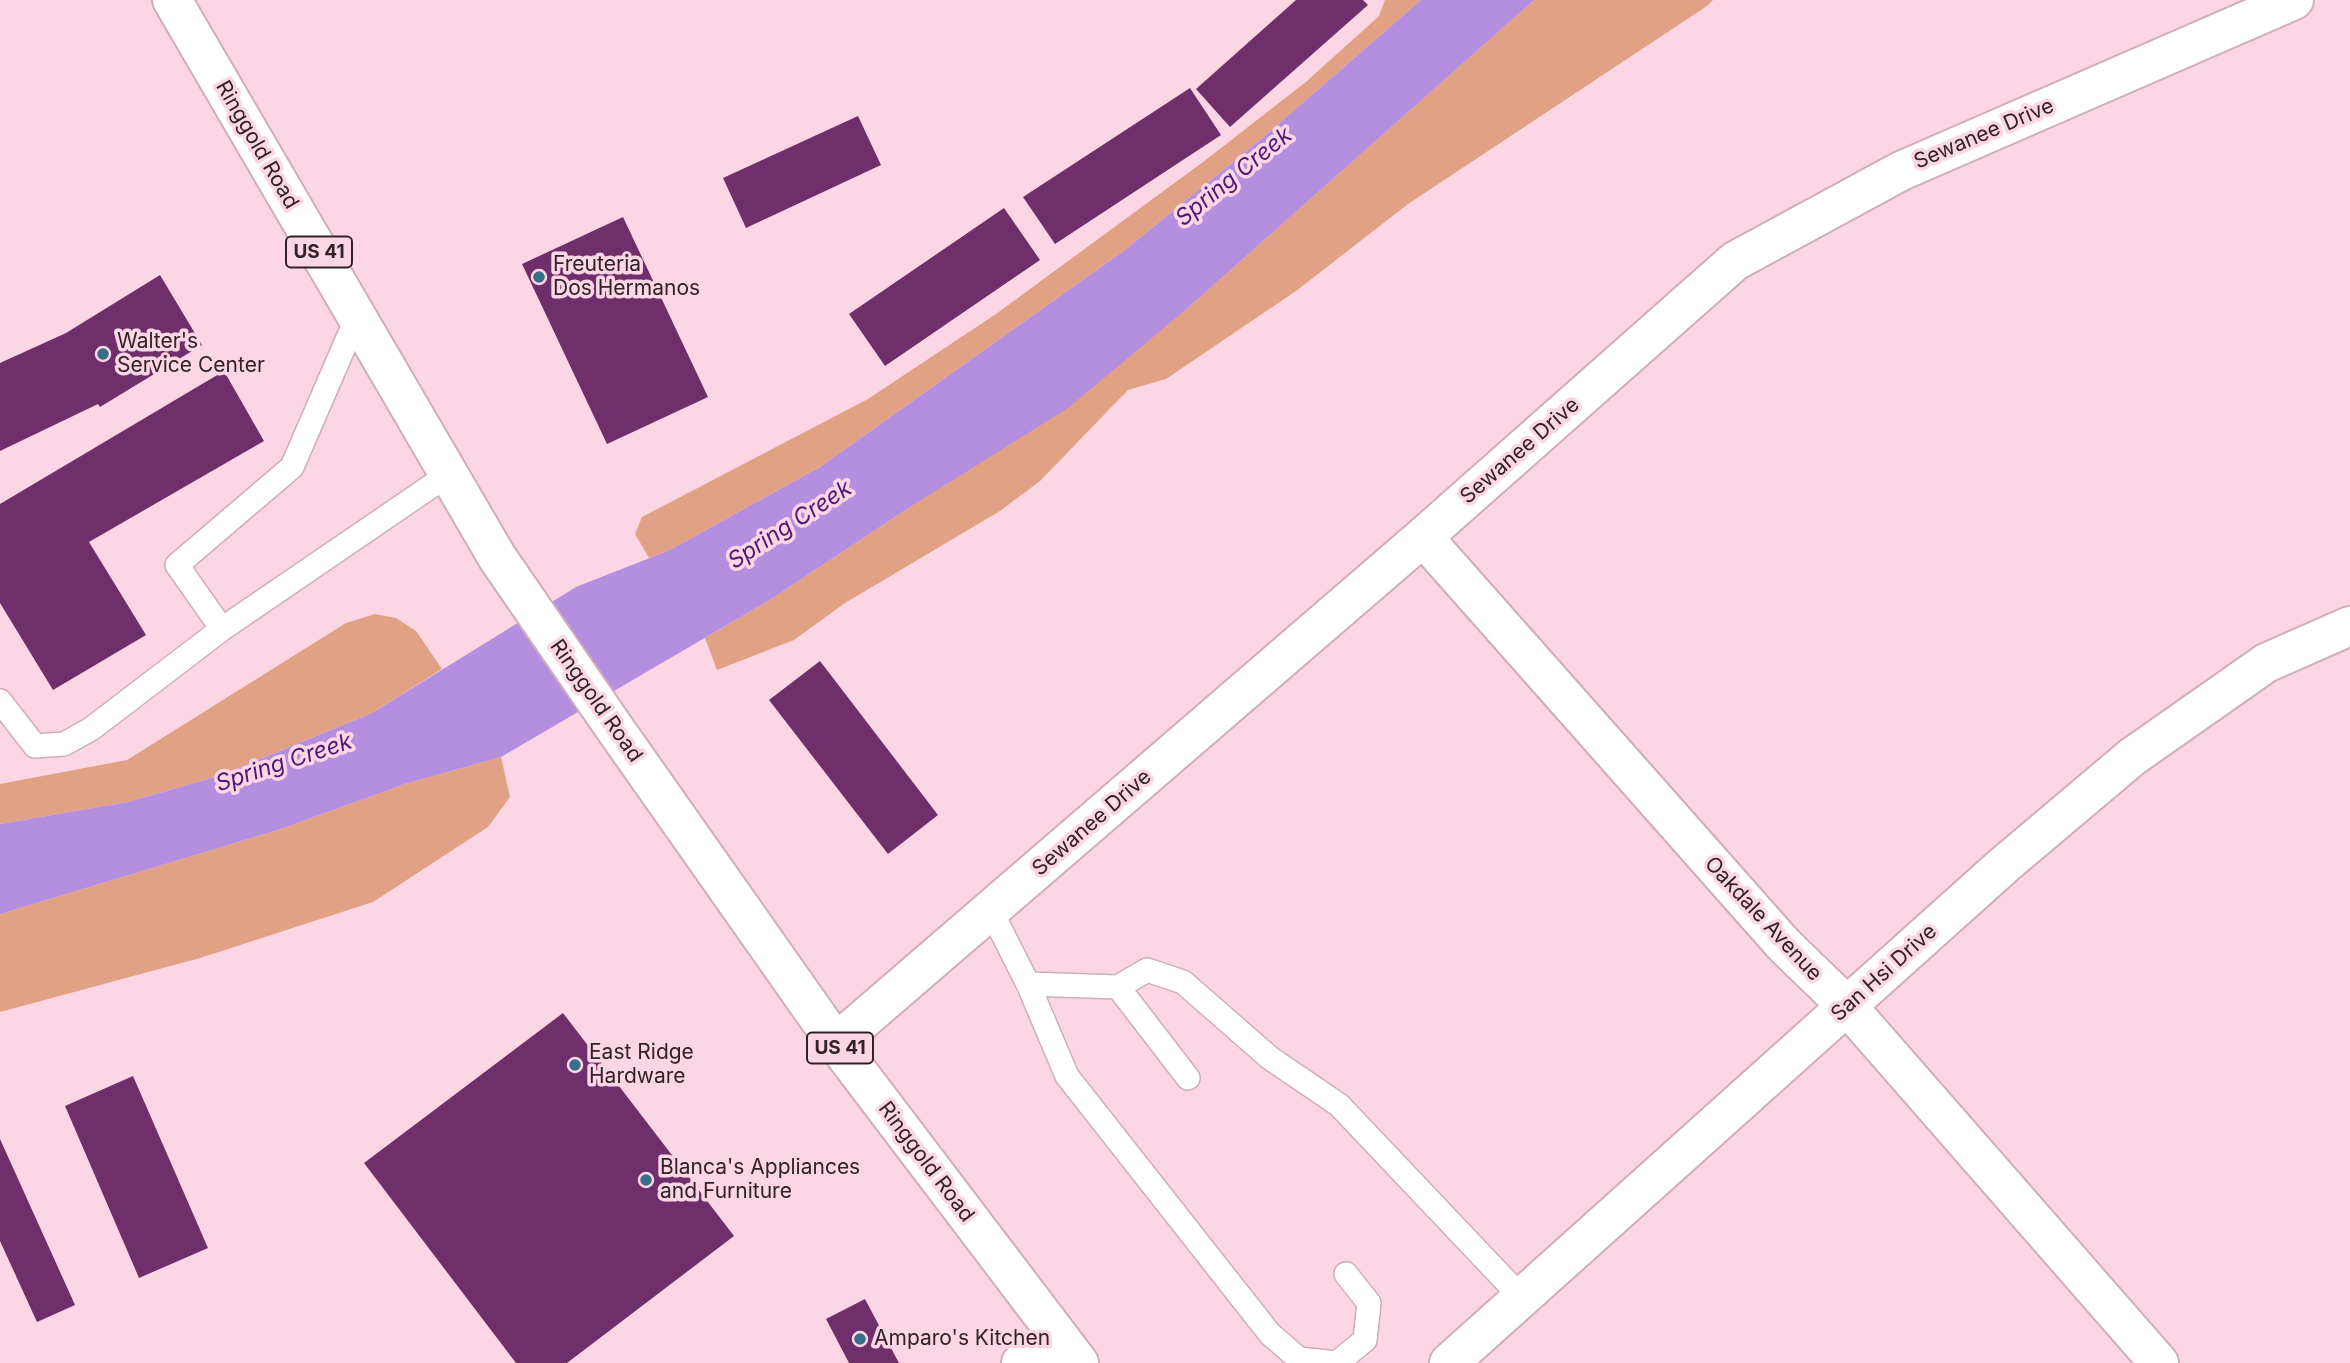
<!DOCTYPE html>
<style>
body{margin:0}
canvas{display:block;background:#fcd6e4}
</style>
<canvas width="2350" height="1363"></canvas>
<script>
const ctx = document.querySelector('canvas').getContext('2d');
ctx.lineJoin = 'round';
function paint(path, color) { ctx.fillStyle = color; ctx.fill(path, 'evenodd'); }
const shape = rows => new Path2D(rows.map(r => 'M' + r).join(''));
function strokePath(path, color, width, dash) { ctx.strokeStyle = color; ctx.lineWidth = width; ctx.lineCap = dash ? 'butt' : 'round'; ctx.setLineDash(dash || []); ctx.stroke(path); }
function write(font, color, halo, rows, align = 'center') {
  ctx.font = font + ' Inter,sans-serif'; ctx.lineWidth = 7; ctx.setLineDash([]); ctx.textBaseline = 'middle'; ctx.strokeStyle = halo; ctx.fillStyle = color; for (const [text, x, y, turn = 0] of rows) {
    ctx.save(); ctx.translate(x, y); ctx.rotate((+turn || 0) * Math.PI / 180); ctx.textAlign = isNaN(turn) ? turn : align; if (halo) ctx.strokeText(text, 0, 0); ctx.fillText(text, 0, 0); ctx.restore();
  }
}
const green = shape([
 [1385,0,1421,0,1259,141,1125,250,820,467,670,550,649,558,635,534,642,517,868,399,996,314,1203,162,1307,81,1379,16],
 [1534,0,1713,0,1707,6,1408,204,1296,291,1166,379,1128,390,1040,481,1000,511,845,603,794,640,717,670,705,638,768,601,910,507,1190,306],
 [375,614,396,618,416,631,442,669,372,713,222,775,128,802,0,824,0,784,127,760,346,623],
 [501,757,510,797,488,827,373,902,200,958,0,1012,0,914,278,830,405,784]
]);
const water = shape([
 [1421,0,1534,0,1190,306,1068,408,910,507,768,601,501,757,405,784,278,830,0,914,0,824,128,802,222,775,372,713,576,587,670,550,820,467,1125,250,1259,141]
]);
const building = shape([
 [1296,0,1363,0,1368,5,1230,127,1196,89],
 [1190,88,1221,135,1055,244,1023,197],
 [858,116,881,165,746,228,723,178],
 [1004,208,1040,260,885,366,849,314],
 [623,217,708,397,607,444,522,264],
 [160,275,202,345,100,407,98,404,0,451,0,363,66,333],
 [224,371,264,441,89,542,146,635,53,690,0,603,0,504],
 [820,661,938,815,888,854,769,700],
 [563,1013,734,1236,567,1363,516,1363,364,1163],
 [133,1076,208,1248,139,1278,65,1106],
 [0,1139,75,1305,37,1322,0,1241],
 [865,1299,899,1363,849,1363,826,1319]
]);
const lane = shape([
 [357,317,292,467,177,565,222,629,449,474],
 [0,701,35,746,64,744,91,729,222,629],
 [991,911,1028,984,1067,1076,1270,1334,1299,1359,1337,1363,1365,1340,1369,1303,1346,1274],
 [1028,984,1118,987,1147,970,1183,982,1270,1058,1339,1105,1522,1298],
 [1118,987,1188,1078]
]);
const street = shape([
 [1423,537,1784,945,1847,1006,2159,1363],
 [836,1043,1423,537,1735,261,1901,171,2294,0],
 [1021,1363,1063,1344],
 [1449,1363,2004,865,2132,757,2266,663,2350,626]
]);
const primary = shape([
 [172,0,497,557,613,726,836,1043,1079,1363]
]);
const markers = [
 [539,277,7,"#376e89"],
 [103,354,7,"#376e89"],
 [575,1065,7,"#376e89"],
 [646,1180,7,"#376e89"],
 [860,1339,7,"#376e89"]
];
const shields = [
 [319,252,66],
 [840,1048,66]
];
const shieldNames = [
 ["US 41",319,252],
 ["US 41",840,1048]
];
const streetNames = [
 ["Sewanee Drive",1984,134,-23],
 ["Ringgold Road",257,145,60],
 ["Sewanee Drive",1520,451,-41],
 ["Ringgold Road",596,701,55],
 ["Sewanee Drive",1092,823,-41],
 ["Oakdale Avenue",1763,919,47],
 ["San Hsi Drive",1884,973,-42],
 ["Ringgold Road",926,1162,53]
];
const poiNames = [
 ["Freuteria",553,265],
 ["Dos Hermanos",553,289],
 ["Walter's",117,342],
 ["Service Center",117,366],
 ["East Ridge",589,1053],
 ["Hardware",589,1077],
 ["Blanca's Appliances",660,1168],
 ["and Furniture",660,1192],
 ["Amparo's Kitchen",874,1339]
];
const waterNames = [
 ["Spring Creek",1234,177,-39],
 ["Spring Creek",790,525,-33],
 ["Spring Creek",284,763,-18]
];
paint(green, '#e1a185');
paint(water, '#b48fdf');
paint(building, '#6f2f6b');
strokePath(lane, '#d1acba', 26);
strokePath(street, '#d1acba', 42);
strokePath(primary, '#d1acba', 42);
strokePath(lane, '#fff', 23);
strokePath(street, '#fff', 38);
strokePath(primary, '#fff', 38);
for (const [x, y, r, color] of markers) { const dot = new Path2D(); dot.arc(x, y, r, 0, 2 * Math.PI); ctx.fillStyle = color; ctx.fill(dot); strokePath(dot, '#fcd6e4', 2.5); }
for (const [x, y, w] of shields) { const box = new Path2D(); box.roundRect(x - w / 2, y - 15.5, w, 31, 5); ctx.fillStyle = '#fcd6e4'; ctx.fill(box); strokePath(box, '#302228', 2); }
write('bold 19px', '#302228', null, shieldNames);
write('21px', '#302228', '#fcd6e4', streetNames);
write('21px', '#302228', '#fcd6e4', poiNames, 'left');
write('italic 23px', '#4e1977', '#fcd6e4', waterNames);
</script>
